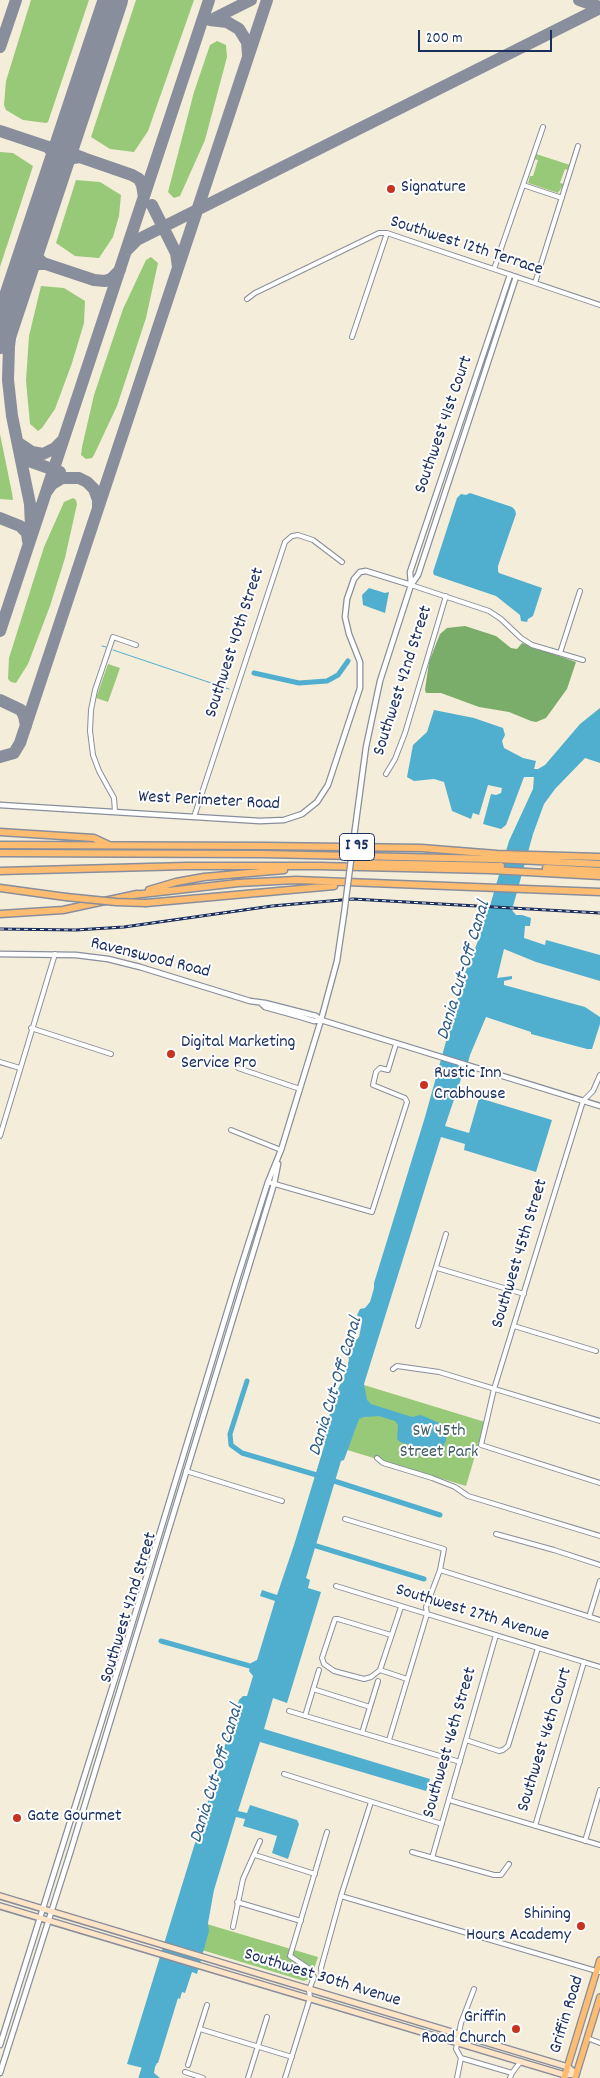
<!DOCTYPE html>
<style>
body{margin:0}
#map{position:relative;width:600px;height:2078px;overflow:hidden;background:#f4edd9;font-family:Dekko,sans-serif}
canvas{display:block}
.scale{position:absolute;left:418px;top:30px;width:134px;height:22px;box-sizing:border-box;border:2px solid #1b2f5e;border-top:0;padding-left:6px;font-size:15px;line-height:18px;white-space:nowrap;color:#1b2f5e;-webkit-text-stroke:4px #fff;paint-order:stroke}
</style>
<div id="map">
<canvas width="600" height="2078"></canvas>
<div class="scale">200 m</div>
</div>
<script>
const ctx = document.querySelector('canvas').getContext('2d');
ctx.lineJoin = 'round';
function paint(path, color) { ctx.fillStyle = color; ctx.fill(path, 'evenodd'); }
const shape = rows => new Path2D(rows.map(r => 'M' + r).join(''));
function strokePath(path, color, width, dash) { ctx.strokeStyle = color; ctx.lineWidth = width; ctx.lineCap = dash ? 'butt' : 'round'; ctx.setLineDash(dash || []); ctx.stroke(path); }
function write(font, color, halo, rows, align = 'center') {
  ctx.font = font + ' Dekko,sans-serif'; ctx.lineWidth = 4; ctx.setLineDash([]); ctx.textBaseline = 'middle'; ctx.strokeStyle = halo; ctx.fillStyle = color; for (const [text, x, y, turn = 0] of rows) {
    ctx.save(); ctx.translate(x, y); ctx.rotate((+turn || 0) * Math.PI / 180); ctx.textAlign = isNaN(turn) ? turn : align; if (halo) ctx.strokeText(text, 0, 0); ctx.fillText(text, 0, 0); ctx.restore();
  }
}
const green = shape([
 [31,0,89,0,48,122,46,123,23,120,6,110,4,105,6,81],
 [136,0,194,0,148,131,134,152,110,149,91,137],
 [217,41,226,45,227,57,205,140,180,196,174,198,168,192,194,92,210,45],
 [0,152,13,153,33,166,0,267],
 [536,154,570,165,568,170,565,169,560,183,564,184,558,193,528,183,530,176,533,176,538,160,534,159],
 [76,180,100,182,121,195,119,216,113,237,99,258,75,256,56,243],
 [151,257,158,263,146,318,117,406,94,455,92,458,86,459,81,455,82,447,94,395,123,309,146,260],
 [41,286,64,288,85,301,84,323,72,363,55,409,42,428,38,431,30,424,26,381,29,336],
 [0,434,12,493,13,500,0,499],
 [73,498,76,500,77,504,65,558,50,606,28,664,16,683,11,682,8,679,9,658,44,547,64,502],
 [108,664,120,668,108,702,96,698],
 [364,1385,485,1422,466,1486,344,1449],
 [200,1922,318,1957,311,1978,304,1981,192,1947]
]);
const forest = shape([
 [465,626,496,636,511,648,517,649,522,643,576,662,567,689,546,718,536,722,531,721,509,712,479,707,441,693,426,693,425,690,429,662,440,634,447,628]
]);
const water = shape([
 [470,493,512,507,515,510,516,514,498,566,498,571,499,573,542,588,533,616,528,619,527,622,521,621,520,615,496,596,434,575,433,572,457,498,461,494,466,495],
 [369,588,385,593,389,592,385,613,363,605,362,595],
 [600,708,600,763,585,758,555,789,544,804,533,834,512,910,516,915,522,915,531,918,530,926,525,926,524,938,545,945,546,940,600,955,600,981,536,962,504,949,497,978,512,976,512,979,504,981,504,985,585,1007,600,1017,600,1024,592,1049,587,1049,531,1034,531,1032,486,1017,470,1055,465,1074,462,1076,445,1126,469,1133,479,1098,552,1120,536,1172,464,1150,465,1144,441,1137,364,1384,367,1400,371,1404,412,1417,421,1415,444,1425,447,1429,446,1440,443,1447,436,1453,400,1442,397,1439,398,1425,395,1421,379,1416,364,1417,359,1419,344,1460,341,1461,306,1578,310,1580,308,1588,321,1592,287,1703,273,1698,264,1729,430,1779,426,1791,260,1742,238,1811,247,1813,250,1805,297,1820,299,1824,288,1859,272,1853,277,1836,243,1826,245,1819,236,1817,214,1890,208,1923,209,1931,197,1974,192,1972,185,1993,182,1992,180,1999,178,1998,158,2063,157,2063,155,2067,154,2073,160,2078,141,2078,143,2068,127,2064,239,1700,243,1696,247,1696,253,1676,249,1671,251,1663,257,1660,275,1601,260,1596,262,1590,277,1595,294,1545,325,1443,323,1442,334,1397,344,1377,349,1360,347,1351,342,1349,343,1344,353,1343,359,1337,362,1322,357,1315,360,1309,365,1308,370,1302,374,1288,374,1283,425,1117,465,973,480,936,483,914,489,909,509,841,533,789,534,777,524,777,506,825,501,829,483,824,491,794,496,795,501,793,502,788,488,785,479,815,473,813,471,819,452,811,444,782,434,779,414,781,407,777,413,745,427,732,434,710,474,718,503,728,505,735,502,741,504,748,523,758,536,761,534,769,538,769,545,765,580,724]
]);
const stream = shape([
 [102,646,106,647],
 [113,650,229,689]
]);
const canal = shape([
 [254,673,299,683,327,681,338,675,348,661],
 [247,1381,230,1434,231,1445,242,1453,320,1476],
 [331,1480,440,1515],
 [310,1544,424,1579],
 [161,1641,257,1668],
 [141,2078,146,2062]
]);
const taxiway = shape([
 [579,0,600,7],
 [210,20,227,22,239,29,247,42,248,55],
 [211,20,251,0],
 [0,47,16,0],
 [0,131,48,147,55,156,57,167],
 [68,135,71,149,76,155,84,158],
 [57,167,67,159,80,157,132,175,139,179,142,185,144,197],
 [152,205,176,253,178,267],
 [32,242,35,255,43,263,94,280,105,281,111,279,120,270],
 [127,250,137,240,600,8],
 [22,272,34,264,46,264],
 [16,292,9,346,8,380,12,416,30,504,31,527],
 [0,303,22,274],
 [20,444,32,452,43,454,55,448,63,440],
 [19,450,29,461,60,472],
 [47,491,52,484,62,478,79,478,87,482,94,489,98,500,98,507],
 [0,518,20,526,27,533,28,541],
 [0,631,209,0],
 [0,700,21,710,24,716,26,726],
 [0,757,14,753,20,743,267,0]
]);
const runway = shape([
 [0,339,113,0]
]);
const minor = shape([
 [523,185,562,198],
 [494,269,543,127],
 [535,283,578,146],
 [247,299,255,293,379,233,387,233,600,305],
 [352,337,387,233],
 [411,585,489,611,501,619,521,638,532,645,583,660],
 [560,653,580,591],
 [386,774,395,759,405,733,446,596],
 [115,812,114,798,99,771,93,755,90,731,91,710,95,690,113,637,136,645],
 [194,817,285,542,292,536,298,535,313,540,342,562],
 [31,1028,111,1054],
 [0,1062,20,1068],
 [238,1068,300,1089],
 [600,1075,593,1091,583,1101,494,1389,481,1445,600,1483],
 [231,1130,281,1150],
 [0,1136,55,954],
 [268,1182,372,1212,407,1102,405,1098,373,1085,376,1072,380,1068,388,1070,396,1044],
 [437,1268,524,1294],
 [418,1326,446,1234],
 [514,1326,596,1351],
 [393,1369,397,1366,439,1372,600,1421],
 [377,1458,383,1463,432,1478,455,1487,468,1496,600,1536],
 [186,1471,282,1501],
 [345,1519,444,1549,440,1570,426,1607,427,1614,389,1740],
 [496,1534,554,1550,600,1565],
 [440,1570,600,1620],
 [336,1586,600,1667],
 [589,1617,600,1581],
 [391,1635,338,1619,335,1619,322,1658,324,1664,334,1671,364,1679,371,1677,380,1670,401,1607],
 [380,1670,407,1679],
 [313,1689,370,1707],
 [289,1711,460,1762],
 [305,1716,319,1670],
 [362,1733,378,1681],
 [466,1740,499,1751,503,1750,508,1746,538,1648],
 [284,1774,442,1824],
 [449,1800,600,1845],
 [535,1826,584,1662],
 [585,1841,600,1790],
 [412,1852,494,1875,501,1875,509,1864],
 [255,1855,315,1874],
 [432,1858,496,1635],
 [341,1896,600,1972],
 [237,1902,301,1921],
 [233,1927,243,1879,260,1841],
 [322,1978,321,1968,341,1896,371,1802],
 [200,2029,292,2057],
 [587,2038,600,2043],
 [461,2058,512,2073],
 [188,2065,207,2005],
 [185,2072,203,2078],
 [248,2078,267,2017],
 [285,2078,310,1998,309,1990,314,1977,311,1970,290,1956,327,1832],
 [457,2078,461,2058,456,2049,461,2023,474,1989],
 [510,2078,512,2073,521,2061]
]);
const tertiary = shape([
 [411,584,410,572,510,275],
 [0,805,260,821,284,820,302,814,317,802,328,785,360,688,360,662,349,634,345,617,347,599,354,579,360,572,366,571,411,585],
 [355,829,366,747,380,681,411,585,418,575,516,277],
 [0,954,76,955,108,959,140,967,250,1001,265,1003,316,1016,321,1020,600,1106],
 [262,1004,265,1007,301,1017,314,1021,321,1020],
 [0,2045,125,1647,238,1276,268,1182,281,1150,321,1020,337,961,344,914],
 [0,2073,71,1850,274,1184,278,1164]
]);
const secondary = shape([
 [0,1896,568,2067,576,2074],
 [0,1906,565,2075,576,2074]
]);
const primary = shape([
 [564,2078,600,1960],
 [575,2078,600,1997]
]);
const motorway = shape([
 [0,832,94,838,109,845],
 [0,845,266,846,421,848,497,854,600,857],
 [0,853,262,854,495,859,600,864],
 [354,863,501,866],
 [546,868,600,871],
 [0,871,187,866,319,866,491,870,600,876],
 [0,888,66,897],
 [149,890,176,882,204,877,284,870],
 [133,895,238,883,296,880,600,892],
 [146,903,334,886],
 [0,914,63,910,137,894]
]);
const rail = shape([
 [0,929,76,930,124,927,272,906,353,899,600,913]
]);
const tertiaryBridge = shape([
 [344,914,355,829]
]);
const motorwayBridge = shape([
 [66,897,116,902,146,903]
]);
const markers = [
 [391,189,5,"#c8321e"],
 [171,1054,5,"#c8321e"],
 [424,1085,5,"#c8321e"],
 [17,1818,5,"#c8321e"],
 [581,1926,5,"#c8321e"],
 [516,2029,5,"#c8321e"]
];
const shields = [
 [357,847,35]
];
const shieldNames = [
 ["I 95",357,847]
];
const poiNames = [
 ["Signature",401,189],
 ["Digital Marketing",181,1044],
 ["Service Pro",181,1065],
 ["Rustic Inn",434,1075],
 ["Crabhouse",434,1096],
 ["Gate Gourmet",27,1818],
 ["Shining",571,1916,"right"],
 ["Hours Academy",571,1937,"right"],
 ["Griffin",506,2019,"right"],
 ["Road Church",506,2040,"right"]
];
const streetNames = [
 ["Southwest 12th Terrace",466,247,18],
 ["Southwest 41st Court",445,425,-71],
 ["Southwest 40th Street",236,643,-72],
 ["Southwest 42nd Street",404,681,-72],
 ["West Perimeter Road",209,802,3],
 ["Ravenswood Road",150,959,14],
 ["Southwest 45th Street",521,1254,-73],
 ["Southwest 42nd Street",130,1608,-73],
 ["Southwest 27th Avenue",472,1614,17],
 ["Southwest 46th Court",546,1740,-73],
 ["Southwest 46th Street",451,1743,-74],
 ["Southwest 30th Avenue",322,1979,17],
 ["Griffin Road",568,2015,-73]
];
const parkNames = [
 ["SW 45th",439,1433],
 ["Street Park",439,1454]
];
const waterNames = [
 ["Dania Cut-Off Canal",465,971,-73],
 ["Dania Cut-Off Canal",337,1387,-73],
 ["Dania Cut-Off Canal",218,1774,-73]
];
paint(green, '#98c979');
paint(forest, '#7aad69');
paint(water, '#50afcf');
strokePath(stream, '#50afcf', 1);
strokePath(canal, '#50afcf', 5);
strokePath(taxiway, '#888e9c', 12);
strokePath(runway, '#888e9c', 30);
strokePath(minor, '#888e9c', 6);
strokePath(tertiary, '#888e9c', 7);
strokePath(secondary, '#888e9c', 8);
strokePath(primary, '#888e9c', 8);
strokePath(motorway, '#888e9c', 9);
strokePath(minor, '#fff', 4);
strokePath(tertiary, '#fff', 4.5);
strokePath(secondary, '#ffe4c6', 5);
strokePath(primary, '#febc70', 5.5);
strokePath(motorway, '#febc70', 6);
strokePath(rail, '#1b2f5e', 3);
strokePath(rail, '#fff', 1, [4]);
strokePath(tertiaryBridge, '#888e9c', 7, []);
strokePath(motorwayBridge, '#888e9c', 9, []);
strokePath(tertiaryBridge, '#fff', 4.5);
strokePath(motorwayBridge, '#febc70', 6);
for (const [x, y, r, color] of markers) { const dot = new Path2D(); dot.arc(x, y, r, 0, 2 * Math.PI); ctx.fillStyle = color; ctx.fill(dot); strokePath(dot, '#fff', 2); }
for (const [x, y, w] of shields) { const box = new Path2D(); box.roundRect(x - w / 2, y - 13.5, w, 27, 4); ctx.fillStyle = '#fff'; ctx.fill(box); strokePath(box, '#1b2f5e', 1); }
write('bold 16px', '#1b2f5e', null, shieldNames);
write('18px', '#1b2f5e', '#fff', poiNames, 'left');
write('18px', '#1b2f5e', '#fff', streetNames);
write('18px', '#405d66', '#fff', parkNames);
write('italic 19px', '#2e5c86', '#fff', waterNames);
</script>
